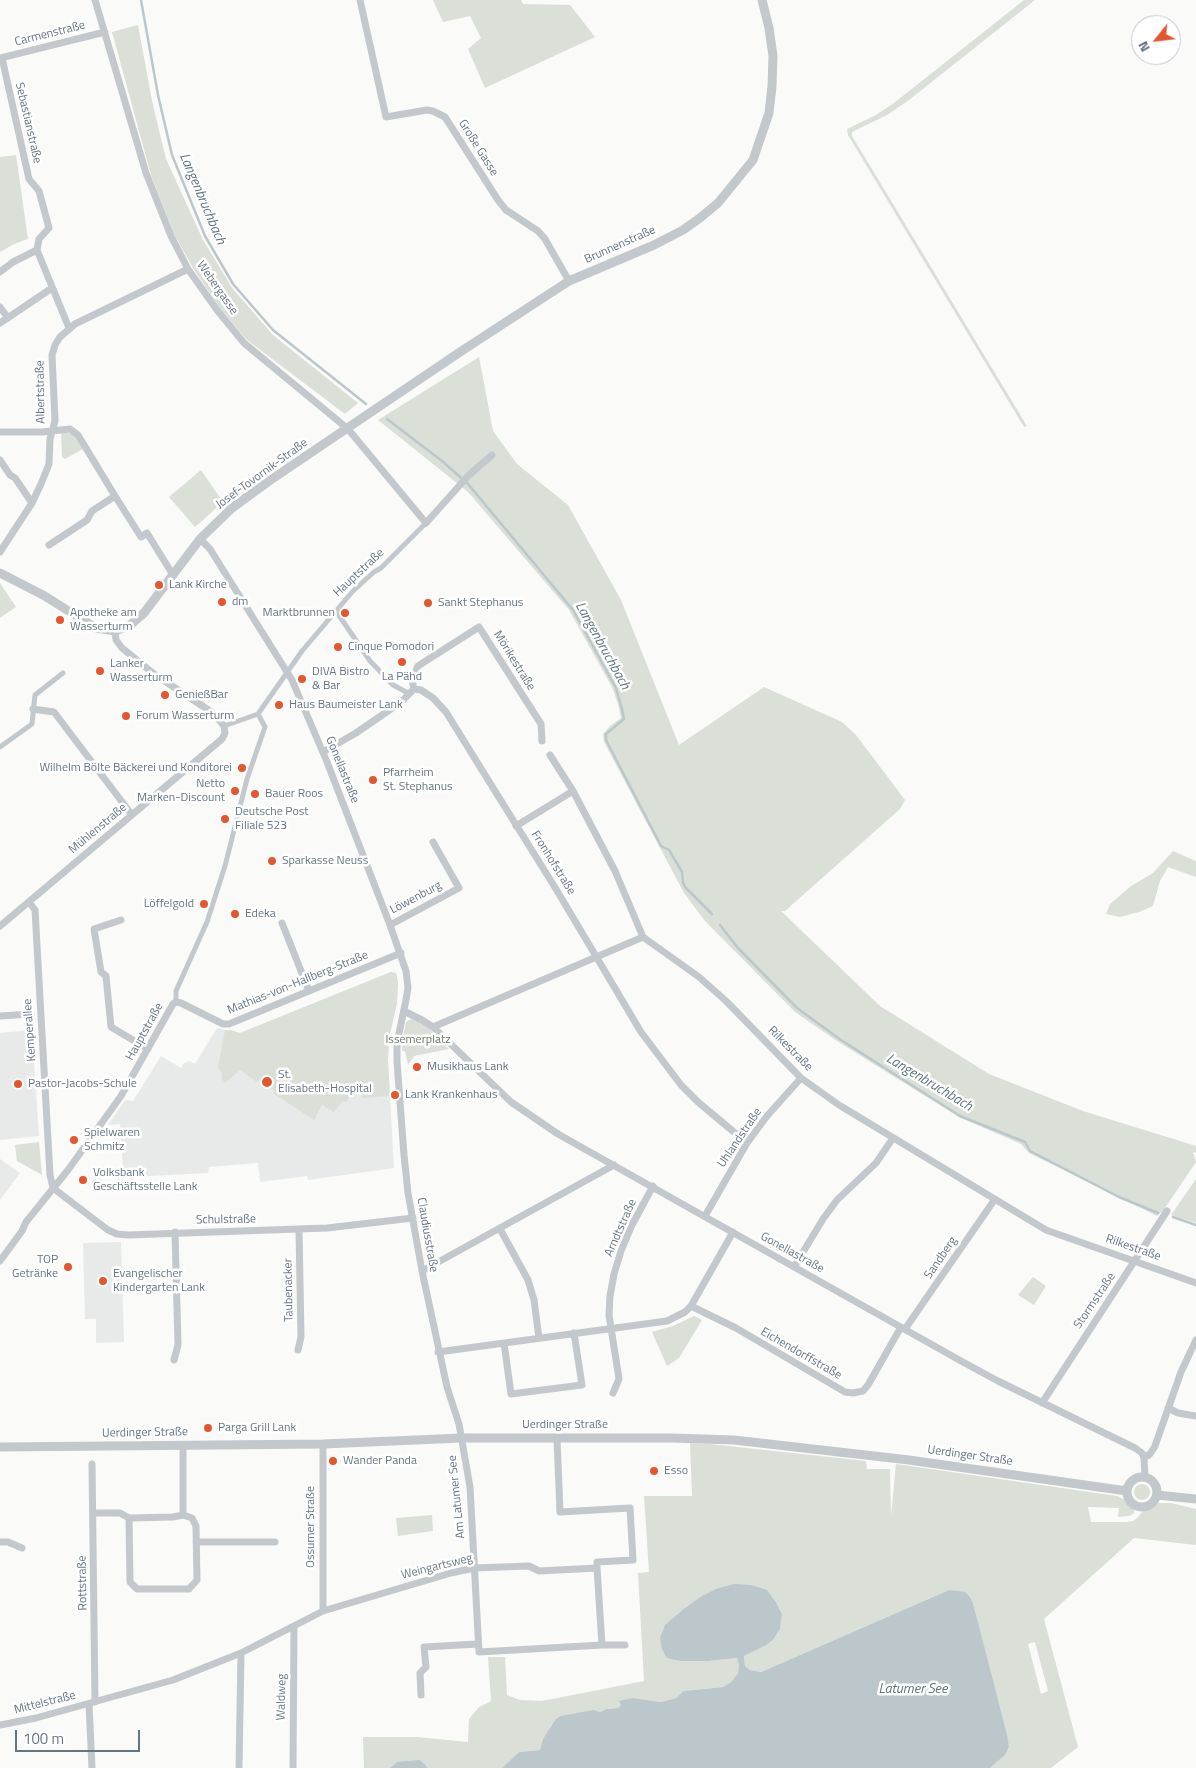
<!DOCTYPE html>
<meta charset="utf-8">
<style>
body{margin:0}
#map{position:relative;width:1196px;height:1768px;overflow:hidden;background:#fafaf8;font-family:"Titillium Web",sans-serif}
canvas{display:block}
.north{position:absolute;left:1131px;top:15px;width:50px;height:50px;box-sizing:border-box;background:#fff;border:1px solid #c1c8cd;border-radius:50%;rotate:241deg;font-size:14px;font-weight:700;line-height:20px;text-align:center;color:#657683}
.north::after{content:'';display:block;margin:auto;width:18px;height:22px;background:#e4572e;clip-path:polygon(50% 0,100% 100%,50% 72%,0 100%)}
.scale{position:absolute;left:15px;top:1730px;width:125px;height:22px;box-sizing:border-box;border:2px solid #657683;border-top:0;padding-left:6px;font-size:15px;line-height:18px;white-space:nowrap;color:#657683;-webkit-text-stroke:4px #fff;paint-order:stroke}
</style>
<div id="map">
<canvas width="1196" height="1768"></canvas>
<div class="north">N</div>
<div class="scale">100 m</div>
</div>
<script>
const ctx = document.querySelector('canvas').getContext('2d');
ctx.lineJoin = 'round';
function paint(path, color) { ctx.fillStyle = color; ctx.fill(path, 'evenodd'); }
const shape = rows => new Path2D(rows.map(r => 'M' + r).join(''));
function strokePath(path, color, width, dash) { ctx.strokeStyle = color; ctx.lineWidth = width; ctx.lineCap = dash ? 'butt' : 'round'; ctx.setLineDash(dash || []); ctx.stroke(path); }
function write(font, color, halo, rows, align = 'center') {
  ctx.font = font + ' "Titillium Web",sans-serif'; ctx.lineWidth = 5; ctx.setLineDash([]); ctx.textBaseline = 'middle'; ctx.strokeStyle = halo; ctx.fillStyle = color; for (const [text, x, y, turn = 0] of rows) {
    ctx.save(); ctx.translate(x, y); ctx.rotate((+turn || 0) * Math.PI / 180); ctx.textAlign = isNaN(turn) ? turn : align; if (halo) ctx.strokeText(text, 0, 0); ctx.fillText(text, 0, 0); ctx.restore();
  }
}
const built = shape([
 [391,972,396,973,398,982,397,1003,389,1038,388,1061,394,1168,308,1180,307,1176,260,1182,258,1163,209,1167,208,1173,133,1177,133,1170,123,1170,120,1124,108,1125,125,1100,133,1101,161,1056,181,1068,184,1063,189,1061,195,1064,217,1028,240,1033],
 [32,1030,39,1136,0,1140,0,1033],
 [0,1159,20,1173,0,1200],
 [121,1242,124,1342,96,1343,96,1319,85,1319,83,1243]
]);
const green = shape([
 [433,0,521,0,523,4,570,5,595,37,485,88,468,49,481,38,470,16,443,22],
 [1024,0,1035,0,909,100,887,115,852,132,852,136,1027,426,1024,427,848,135,847,129,876,115,894,103],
 [138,25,152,101,166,159,203,240,233,289,273,335,358,403,345,414,247,340,220,308,193,268,174,234,151,175,112,32],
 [16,155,28,239,14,244,0,252,0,157],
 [479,357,493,431,517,464,568,505,621,600,679,745,764,687,842,722,856,735,905,800,900,809,785,911,781,911,880,1006,989,1074,1083,1111,1196,1146,1196,1153,1193,1152,1196,1162,1163,1211,1157,1216,1029,1153,1021,1144,959,1117,840,1043,795,1012,705,921,684,893,604,742,603,734,610,726,621,718,618,704,612,687,569,610,468,492,378,420],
 [61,432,73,434,83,449,65,459,62,457],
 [201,470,223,502,195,527,169,497],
 [0,583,16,607,0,618],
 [1173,851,1196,861,1196,877,1168,867,1160,881,1153,906,1139,912,1120,917,1106,914,1110,904,1131,886,1153,873],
 [391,972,396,973,398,982,397,1003,389,1038,388,1061,390,1096,362,1098,361,1089,353,1090,347,1102,342,1101,334,1112,322,1105,314,1120,273,1093,275,1091,259,1080,257,1082,240,1070,225,1083,222,1079,222,1073,218,1068,225,1030,231,1030,240,1033],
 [411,1019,417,1021,429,1028,449,1049,414,1056,408,1065,405,1051,402,1051,402,1043,406,1022],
 [39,1142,42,1175,17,1161,15,1145],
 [1196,1179,1196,1223,1171,1215],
 [1033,1277,1046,1286,1034,1305,1018,1295],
 [694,1316,702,1320,679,1358,667,1366,652,1332,673,1326],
 [690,1443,710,1444,866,1461,867,1469,890,1469,891,1516,896,1464,1117,1496,1127,1501,1134,1509,1134,1513,1129,1516,1118,1517,1119,1508,1088,1507,1091,1522,1126,1522,1133,1521,1137,1518,1143,1511,1159,1503,1171,1503,1196,1509,1196,1545,1134,1538,1044,1619,1078,1747,1051,1768,990,1768,1005,1755,1009,1747,973,1603,970,1597,949,1590,761,1672,750,1670,745,1666,744,1656,765,1646,774,1639,780,1629,782,1614,777,1604,680,1661,709,1661,737,1658,739,1666,738,1673,731,1682,723,1687,683,1691,676,1698,661,1702,637,1699,621,1705,618,1708,607,1709,543,1739,540,1750,519,1752,502,1768,428,1768,426,1766,397,1762,390,1768,364,1768,363,1737,417,1737,468,1742,469,1719,479,1707,491,1701,488,1657,505,1657,507,1695,520,1700,542,1701,644,1681,638,1573,649,1572,644,1496,692,1496],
 [1035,1642,1048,1691,1041,1694,1028,1644],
 '1134 1492a8 8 0 1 1 16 0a8 8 0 1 1-16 0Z',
 [432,1515,433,1531,398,1536,396,1518]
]);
const water = shape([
 [734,1584,751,1585,767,1590,777,1604,782,1614,780,1629,774,1639,765,1646,744,1656,745,1666,750,1670,761,1672,949,1590,965,1592,970,1597,973,1603,1007,1735,1009,1747,1005,1755,990,1768,502,1768,519,1752,540,1750,543,1739,556,1719,561,1716,593,1710,600,1712,607,1709,618,1708,621,1705,619,1701,632,1698,661,1702,676,1698,683,1691,723,1687,731,1682,738,1673,739,1666,737,1658,709,1661,680,1661,667,1658,662,1649,660,1638,665,1625,685,1608,702,1596,716,1589],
 [420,1760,428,1768,390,1768,397,1762]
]);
const stream = shape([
 [141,0,158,95,172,155,205,236,233,284,273,330,366,404],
 [387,419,442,461,468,484,573,610,616,688,622,709,624,719,606,734,606,740,661,846,669,850,682,872,683,883,685,887,712,914],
 [720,925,738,948,797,1008,841,1040,960,1116,1025,1142,1030,1151,1119,1197,1158,1213],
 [1173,1217,1196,1225]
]);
const pedestrian = shape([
 [336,611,370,661,393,685,408,693],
 [224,726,258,714,302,651,353,591,374,572,381,568,426,523],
 [0,747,32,724,35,695,63,673],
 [176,1002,176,991,207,922,225,866,247,779,265,727,258,714]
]);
const minor = shape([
 [95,0,146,173,171,236,188,269,217,310,244,343,348,429,426,523,468,476,492,455],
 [360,0,386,117,427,110,433,111,445,117,498,200,506,210,538,231,545,239,569,281],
 [0,58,105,32],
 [2,58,29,179,39,191,49,228,39,239,37,250,69,328],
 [0,272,13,262,37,250],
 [0,307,8,318],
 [0,323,52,288],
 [0,432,42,432,70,429,78,435,115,496,92,511,87,520,49,545],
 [0,460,10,475,15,478,32,503],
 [115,496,141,537,147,533,173,575],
 [200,539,210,549,225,573,292,680,327,762,390,925,406,971,408,988,406,1000,397,1043,397,1062,404,1155,408,1193,422,1271,447,1387,459,1424,470,1487,479,1652,602,1645,597,1568],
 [0,552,32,503,41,484,49,464,50,439,55,421,52,355,55,345,60,337,75,324,188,269],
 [414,689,412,680,418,666,479,627,541,724,542,741],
 [33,709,54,712,132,815],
 [323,752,356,733,401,702,414,689,421,690,433,698,446,712,490,783,556,889,641,1032,681,1085,698,1102,747,1143],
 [550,755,573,791,615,871,643,937],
 [516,826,573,791],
 [29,902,35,910,50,1175,53,1188],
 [121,920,94,929,101,972,106,976,111,1027,148,1049],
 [282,923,309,991],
 [390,925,459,888,433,842],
 [0,926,222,739,225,733,224,726,213,713,154,674,122,648,116,640,115,631],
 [404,1011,422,1020,433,1027,643,937,699,977,726,1001,801,1078,839,1105,1046,1230,1196,1283],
 [0,1016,31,1014],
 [433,1027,511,1102,558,1134,961,1361,998,1381,1135,1448,1142,1453,1144,1458,1145,1477],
 [53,1188,108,1230,117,1234,128,1235,327,1228,413,1218],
 [705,1216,747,1143,767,1116,801,1078],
 [500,1229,528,1280,534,1300,539,1338],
 [0,1261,22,1231,26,1222,68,1170,121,1096,173,1004,176,1002,181,1003,223,1024,229,1024,401,953],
 [794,1267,823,1219,837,1200,876,1163,893,1138],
 [422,1271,614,1165],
 [691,1306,736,1328,845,1392,853,1393,863,1391,868,1385,901,1327],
 [905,1329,995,1199],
 [504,1343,511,1394,582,1385,574,1333],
 [298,1350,301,1337,299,1230],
 [438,1352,667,1321,685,1312,691,1306,733,1232],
 [174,1360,178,1345,175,1232],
 [613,1393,619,1379,609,1315,610,1296,614,1274,621,1251,632,1225,653,1186],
 [1042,1403,1167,1211],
 [1168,1408,1178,1413,1196,1416],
 [1144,1458,1150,1454,1155,1446,1181,1372,1196,1340],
 [92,1464,95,1702],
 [93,1513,120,1513,129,1518,173,1517,183,1515,183,1445],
 [129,1518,130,1582,137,1589,189,1589,197,1580,196,1526,192,1518,183,1515],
 [0,1542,8,1542,22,1548],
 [196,1542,275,1542],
 [323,1611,323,1444],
 [602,1645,625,1645],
 [421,1695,420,1673,426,1667,424,1647,478,1644],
 [89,1704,92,1768],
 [0,1725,36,1718,173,1680,241,1653,323,1611,451,1573,474,1568,529,1566,539,1571,597,1568,597,1562,633,1560,630,1508,560,1512,557,1439],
 [239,1768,241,1653],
 [293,1768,294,1626]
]);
const tertiary = shape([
 [0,573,43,595,96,628,115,631,129,626,144,613,200,539,232,508,269,481,460,352,569,281,654,245,683,230,700,218,718,203,753,160,769,113,772,86,773,56,769,28,762,0],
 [0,1447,323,1444,462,1438,671,1438,734,1440,909,1460,1127,1491],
 '1127 1492a15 15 0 1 1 30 0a15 15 0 1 1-30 0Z',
 [1157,1495,1196,1499]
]);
const markers = [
 [159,585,5,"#e4572e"],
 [222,602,5,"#e4572e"],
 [428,603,5,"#e4572e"],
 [345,613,5,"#e4572e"],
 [60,620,5,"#e4572e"],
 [338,647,5,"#e4572e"],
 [402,662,5,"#e4572e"],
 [100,671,5,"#e4572e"],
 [302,679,5,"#e4572e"],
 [165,695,5,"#e4572e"],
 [279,705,5,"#e4572e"],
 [126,716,5,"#e4572e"],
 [242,768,5,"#e4572e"],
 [373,780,5,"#e4572e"],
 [235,791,5,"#e4572e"],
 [255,794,5,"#e4572e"],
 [225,819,5,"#e4572e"],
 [272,861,5,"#e4572e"],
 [204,904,5,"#e4572e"],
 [235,914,5,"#e4572e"],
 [417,1067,5,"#e4572e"],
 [267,1082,6,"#e4572e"],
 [18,1084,5,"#e4572e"],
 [395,1095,5,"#e4572e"],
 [74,1140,5,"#e4572e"],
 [83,1180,5,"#e4572e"],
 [68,1267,5,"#e4572e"],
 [103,1281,5,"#e4572e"],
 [208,1428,5,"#e4572e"],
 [333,1461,5,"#e4572e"],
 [654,1471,5,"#e4572e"]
];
const streetNames = [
 ["Carmenstraße",50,34,-14],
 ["Sebastianstraße",28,123,77],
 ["Große Gasse",478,148,58],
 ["Brunnenstraße",620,245,-24],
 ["Webergasse",217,288,55],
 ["Albertstraße",41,392,-91],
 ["Josef-Tovornik-Straße",262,474,-36],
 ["Hauptstraße",359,573,-43],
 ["Mörikestraße",514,661,58],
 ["Gonellastraße",342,770,68],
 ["Mühlenstraße",98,829,-40],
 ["Fronhofstraße",553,863,58],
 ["Löwenburg",416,898,-28],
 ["Mathias-von-Hallberg-Straße",298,983,-22],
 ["Kemperallee",30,1030,-94],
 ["Hauptstraße",145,1032,-61],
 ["Rilkestraße",790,1049,45],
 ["Uhlandstraße",740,1138,-56],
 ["Schulstraße",226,1220,-1],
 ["Arndtstraße",621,1228,-66],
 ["Claudiusstraße",427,1235,80],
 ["Rilkestraße",1133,1248,19],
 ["Gonellastraße",792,1253,29],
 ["Sandberg",941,1258,-56],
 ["Taubenacker",289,1290,-91],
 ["Stormstraße",1095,1301,-56],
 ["Eichendorffstraße",801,1354,30],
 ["Uerdinger Straße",565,1425],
 ["Uerdinger Straße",145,1433,-1],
 ["Uerdinger Straße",970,1456,8],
 ["Am Latumer See",457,1497,-96],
 ["Ossumer Straße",311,1527,-90],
 ["Weingartsweg",437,1567,-14],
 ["Rottstraße",83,1583,-91],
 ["Waldweg",282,1697,-89],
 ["Mittelstraße",45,1703,-14]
];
const poiNames = [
 ["Lank Kirche",169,585],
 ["dm",232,602],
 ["Sankt Stephanus",438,603],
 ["Apotheke am",70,613],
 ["Wasserturm",70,627],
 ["Marktbrunnen",335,613,"right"],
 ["Cinque Pomodori",348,647],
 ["Lanker",110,664],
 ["Wasserturm",110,678],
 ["DIVA Bistro",312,672],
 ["& Bar",312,686],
 ["La Pähd",402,677,"center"],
 ["GenießBar",175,695],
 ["Haus Baumeister Lank",289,705],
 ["Forum Wasserturm",136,716],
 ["Wilhelm Bölte Bäckerei und Konditorei",232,768,"right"],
 ["Pfarrheim",383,773],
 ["St. Stephanus",383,787],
 ["Netto",225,784,"right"],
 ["Marken-Discount",225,798,"right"],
 ["Bauer Roos",265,794],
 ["Deutsche Post",235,812],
 ["Filiale 523",235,826],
 ["Sparkasse Neuss",282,861],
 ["Löffelgold",194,904,"right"],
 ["Edeka",245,914],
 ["Musikhaus Lank",427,1067],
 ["St.",278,1075],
 ["Elisabeth-Hospital",278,1089],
 ["Pastor-Jacobs-Schule",28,1084],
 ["Lank Krankenhaus",405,1095],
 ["Spielwaren",84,1133],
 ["Schmitz",84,1147],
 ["Volksbank",93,1173],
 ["Geschäftsstelle Lank",93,1187],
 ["TOP",58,1260,"right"],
 ["Getränke",58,1274,"right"],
 ["Evangelischer",113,1274],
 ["Kindergarten Lank",113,1288],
 ["Parga Grill Lank",218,1428],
 ["Wander Panda",343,1461],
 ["Esso",664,1471]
];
const parkNames = [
 ["Issemerplatz",418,1040]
];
const waterNames = [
 ["Langenbruchbach",202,199,67],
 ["Langenbruchbach",602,646,61],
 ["Langenbruchbach",929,1083,31],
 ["Latumer See",913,1690]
];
paint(built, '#e8e9e9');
paint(green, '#dadfd7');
paint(water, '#bbc7cb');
strokePath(stream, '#bbc7cb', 2.5);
strokePath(pedestrian, '#c3c8cc', 5);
strokePath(minor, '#c3c8cc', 7);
strokePath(tertiary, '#c3c8cc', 9);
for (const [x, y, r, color] of markers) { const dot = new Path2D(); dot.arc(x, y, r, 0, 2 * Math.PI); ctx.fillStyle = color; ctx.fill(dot); strokePath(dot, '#fff', 2); }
write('12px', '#657683', '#fff', streetNames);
write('12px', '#657683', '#fff', poiNames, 'left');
write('12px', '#687a64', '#fff', parkNames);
write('italic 14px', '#60757c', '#fff', waterNames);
</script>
